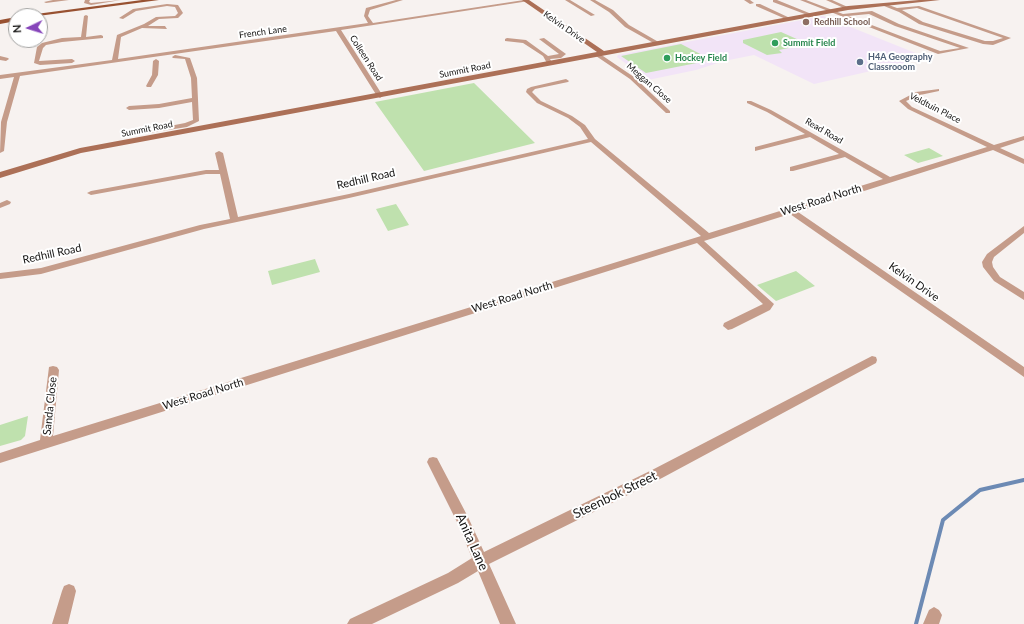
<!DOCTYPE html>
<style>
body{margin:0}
#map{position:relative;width:1024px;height:624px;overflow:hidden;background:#f7f2f0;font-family:Lato,sans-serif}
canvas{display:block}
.north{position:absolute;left:8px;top:8px;width:40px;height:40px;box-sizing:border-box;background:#fff;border:1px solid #a1a1a0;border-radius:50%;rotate:266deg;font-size:11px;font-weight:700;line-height:16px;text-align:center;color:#141312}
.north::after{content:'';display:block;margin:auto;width:14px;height:18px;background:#8645ba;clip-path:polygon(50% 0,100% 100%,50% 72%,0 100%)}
</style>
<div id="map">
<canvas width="1024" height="624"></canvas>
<div class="north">N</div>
</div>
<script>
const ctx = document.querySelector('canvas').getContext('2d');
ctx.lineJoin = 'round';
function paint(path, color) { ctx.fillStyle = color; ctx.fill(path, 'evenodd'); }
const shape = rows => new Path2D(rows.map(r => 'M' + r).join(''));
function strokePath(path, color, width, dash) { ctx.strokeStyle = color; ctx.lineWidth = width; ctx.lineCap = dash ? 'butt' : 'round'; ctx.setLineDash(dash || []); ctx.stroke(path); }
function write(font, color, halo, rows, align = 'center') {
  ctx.font = font + ' Lato,sans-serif'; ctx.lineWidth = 4; ctx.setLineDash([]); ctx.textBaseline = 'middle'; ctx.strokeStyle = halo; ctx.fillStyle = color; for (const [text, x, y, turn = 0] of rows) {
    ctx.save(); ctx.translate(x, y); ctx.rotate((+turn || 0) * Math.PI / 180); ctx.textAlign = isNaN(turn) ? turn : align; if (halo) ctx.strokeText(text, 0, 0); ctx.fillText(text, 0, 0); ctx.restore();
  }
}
const education = shape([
 [823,16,928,58,814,84,754,55,724,61,696,70,648,80,617,57,618,55]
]);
const green = shape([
 [781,32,808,44,779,50,782,53,767,55,743,43,743,40],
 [681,44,712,60,646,73,621,56],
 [474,83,535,143,424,171,375,102],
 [929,148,943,156,918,163,904,155],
 [396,204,409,225,388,231,376,209],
 [315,259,320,272,272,285,268,271],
 [796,271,815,286,776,301,757,285],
 [28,416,25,436,21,440,0,446,0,425]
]);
const stream = shape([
 [916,624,943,520,980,490,1024,480]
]);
const minor = shape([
 [53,0,69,0,46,3,44,2,53,0],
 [85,0,90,0,89,2,91,3,121,0,91,5,84,3,85,0],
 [396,0,403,0,370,10,368,16,373,23,524,0,529,1,341,30,383,96,380,98,377,96,336,31,20,76,7,122,4,151,0,153,1,122,14,77,0,79,0,75,112,60,117,35,144,24,156,17,175,16,178,13,175,7,167,6,136,11,123,19,119,18,133,9,167,4,178,5,183,13,178,18,159,19,148,26,165,26,167,29,142,28,121,37,118,59,368,23,364,16,366,8,396,0],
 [565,0,570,0,595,15,591,16,565,0],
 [590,0,595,0,613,10,629,25,662,44,657,45,625,27,609,12,590,0],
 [744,0,750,0,754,3,750,4,744,0],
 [773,0,777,0,814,15,810,16,773,2,773,0],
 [800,0,806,0,843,14,872,11,899,24,969,48,938,54,800,0],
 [869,14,895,26,960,48,940,51,848,16,869,14],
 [826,0,832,0,850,8,846,9,826,0],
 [756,4,760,4,792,19,788,20,756,6,756,4],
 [886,4,897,8,919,6,1011,38,993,45,983,44,919,24,899,12,884,6,886,4],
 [917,8,1003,38,993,41,985,41,923,22,902,10,917,8],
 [86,15,88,16,86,37,101,35,103,36,103,38,62,42,46,45,43,48,39,61,72,59,75,61,72,63,40,65,34,63,37,47,42,43,62,38,81,37,84,16,86,15],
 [507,38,526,40,548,56,559,54,539,39,544,38,566,54,561,58,550,59,553,64,548,65,543,56,523,43,505,41,505,39,507,38],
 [596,54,600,54,634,77,670,111,670,113,666,113,630,79,596,56,596,54],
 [175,55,190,58,197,78,199,121,187,127,124,137,124,135,185,123,193,120,192,102,159,108,129,110,126,108,129,106,159,104,192,98,191,78,185,59,173,58,172,57,175,55],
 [0,56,8,58,9,59,6,61,0,60,0,56],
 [156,59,159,61,158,75,151,87,147,87,146,86,152,75,153,61,156,59],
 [566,79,569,81,568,82,535,89,532,92,541,101,572,116,585,125,595,139,709,233,883,179,845,157,793,171,790,171,790,167,839,154,810,137,755,151,755,147,805,134,767,112,747,103,747,101,751,101,771,110,890,177,987,147,908,109,899,101,916,92,939,89,939,91,920,95,906,101,912,107,994,145,1024,136,1024,140,1000,148,1024,159,1024,164,993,150,798,212,1024,367,1024,377,790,214,704,241,774,304,770,310,732,329,728,330,723,326,724,323,763,304,697,243,0,463,0,453,40,440,49,367,53,366,57,367,59,370,53,436,701,236,591,142,349,198,204,229,41,274,0,279,0,273,41,268,200,225,230,219,220,174,206,174,91,195,87,193,91,191,206,170,219,170,215,153,219,151,223,153,238,217,349,194,588,139,580,127,568,118,537,103,526,92,527,89,531,87,566,79],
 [7,200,11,202,10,204,0,208,0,203,7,200],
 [1024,226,1024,233,994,257,992,262,993,267,1000,277,1024,292,1024,300,994,281,983,267,982,262,987,254,1024,226],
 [872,356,876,357,877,360,876,363,662,478,489,564,516,624,500,624,478,571,458,583,372,624,347,624,350,619,448,573,472,558,458,524,427,462,429,458,433,457,437,458,468,517,484,552,652,470,872,356],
 [69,584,74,586,76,591,68,624,52,624,62,591,64,586,69,584],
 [934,607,939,610,942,615,939,624,923,624,929,610,934,607]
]);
const secondary = shape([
 [522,0,529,0,604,51,848,6,919,0,940,0,848,10,81,153,0,178,0,172,80,148,597,52,522,0]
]);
const primary = shape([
 [142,0,159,0,38,16,21,16,142,0],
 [16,17,16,21,0,24,0,20,16,17]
]);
const markers = [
 [806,22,4,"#8d6e63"],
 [775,43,4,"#2e9e5b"],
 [667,58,4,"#2e9e5b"],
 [860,62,4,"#5c6f8a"]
];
const farEducationnames = [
 ["Redhill School",814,22]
];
const farStreetnames = [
 ["Kelvin Drive",564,27,35],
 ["French Lane",263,32,-8],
 ["Colleen Road",366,58,57],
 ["Summit Road",465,70,-11],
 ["Meggan Close",649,83,41],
 ["Veldtuin Place",935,108,27],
 ["Summit Road",147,129,-11],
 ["Read Road",824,131,30]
];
const farLeisurenames = [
 ["Summit Field",783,43],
 ["Hockey Field",675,58]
];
const farServicenames = [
 ["H4A Geography",868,57],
 ["Classrooom",868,67]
];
const streetNames = [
 ["Redhill Road",366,179,-13],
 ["West Road North",821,200,-17],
 ["Redhill Road",52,254,-12],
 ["Kelvin Drive",914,282,35],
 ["West Road North",512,297,-17],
 ["West Road North",203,394,-17],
 ["Sanda Close",50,406,-84]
];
const nearStreetnames = [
 ["Steenbok Street",615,495,-26],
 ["Anita Lane",472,542,66]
];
paint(education, '#f2e4f7');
paint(green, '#bfe1ae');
strokePath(stream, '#6c8ab4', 4);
paint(minor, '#c59c8a');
paint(secondary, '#ac7057');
paint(primary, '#985131');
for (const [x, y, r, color] of markers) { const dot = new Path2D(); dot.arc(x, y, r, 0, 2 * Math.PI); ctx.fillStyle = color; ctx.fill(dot); strokePath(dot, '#fff', 1.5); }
write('bold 9px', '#785e54', '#fff', farEducationnames, 'left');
write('9px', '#141312', '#fff', farStreetnames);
write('bold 9px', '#27864d', '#fff', farLeisurenames, 'left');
write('bold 9px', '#4e5e75', '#fff', farServicenames, 'left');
write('11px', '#141312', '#fff', streetNames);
write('13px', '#141312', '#fff', nearStreetnames);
</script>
